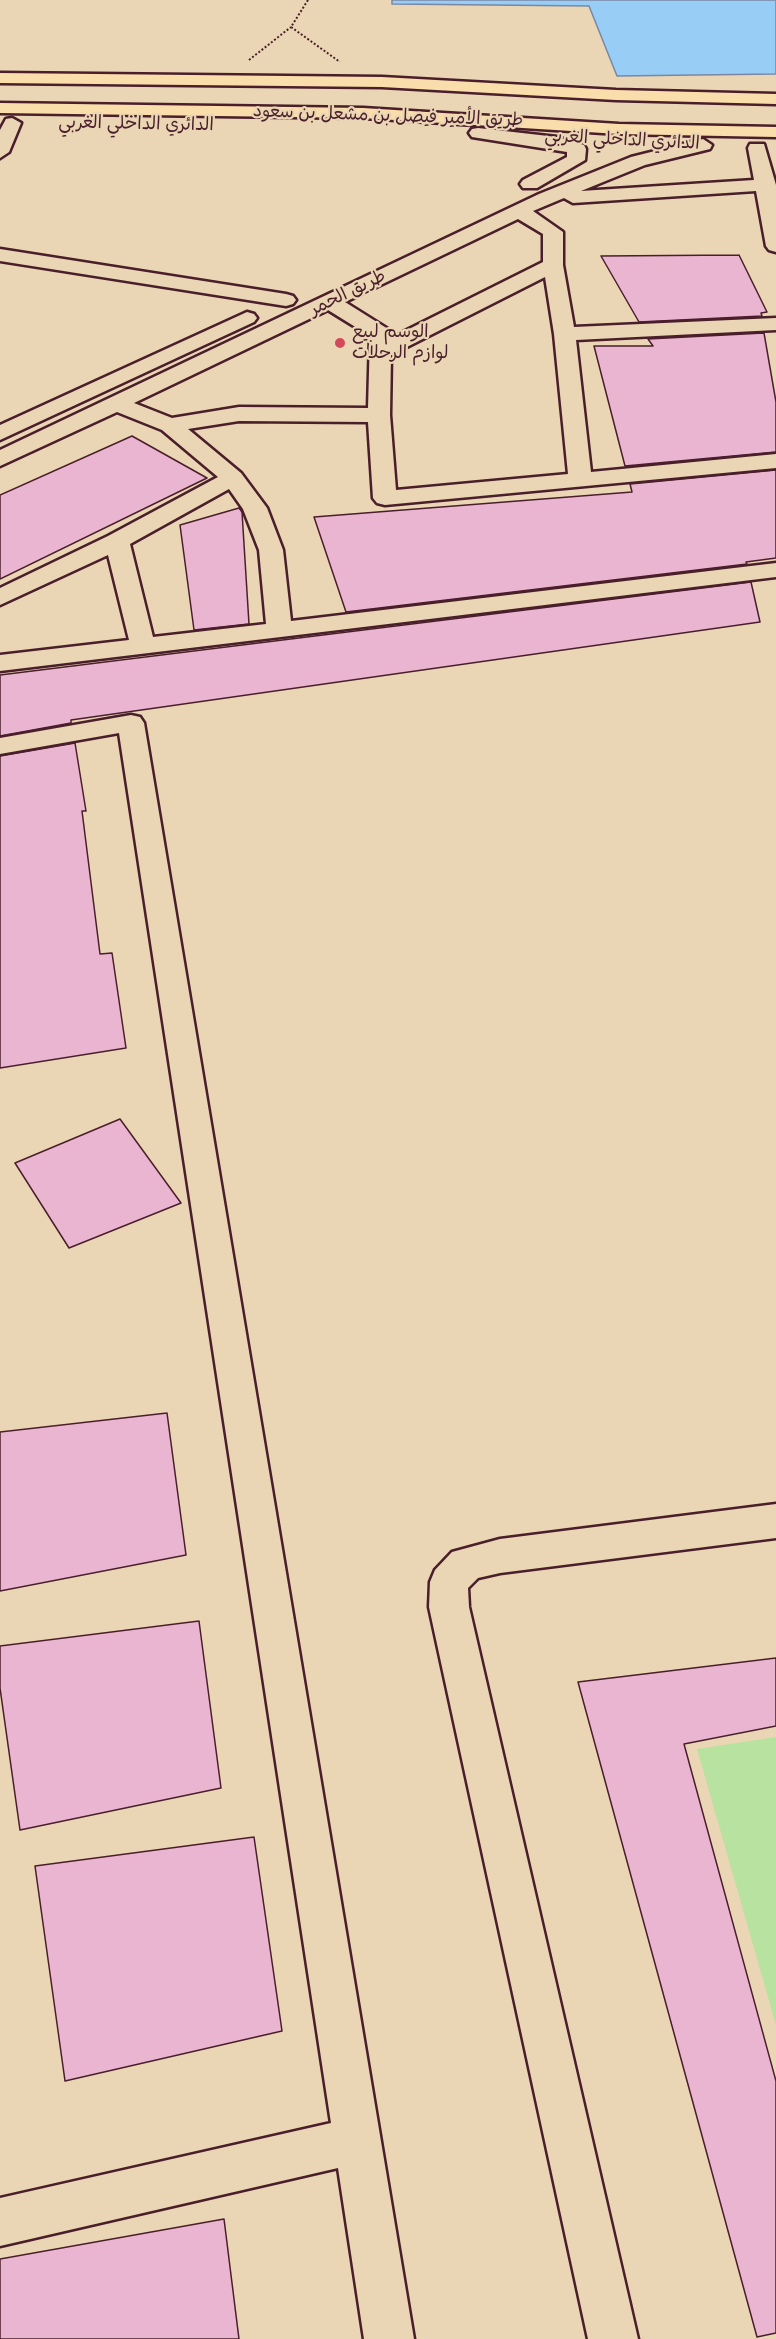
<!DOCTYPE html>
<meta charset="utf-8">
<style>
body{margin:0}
canvas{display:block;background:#ead6b4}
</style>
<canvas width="776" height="2339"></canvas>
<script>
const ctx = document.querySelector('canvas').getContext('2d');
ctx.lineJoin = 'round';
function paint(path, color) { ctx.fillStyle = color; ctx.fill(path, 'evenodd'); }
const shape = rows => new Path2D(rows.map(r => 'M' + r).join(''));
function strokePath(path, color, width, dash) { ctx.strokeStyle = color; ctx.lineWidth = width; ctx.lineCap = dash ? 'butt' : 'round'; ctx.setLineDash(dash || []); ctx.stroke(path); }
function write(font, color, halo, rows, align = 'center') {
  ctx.font = font + ' Mynerve,"Playpen Sans Arabic",sans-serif'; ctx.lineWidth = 4.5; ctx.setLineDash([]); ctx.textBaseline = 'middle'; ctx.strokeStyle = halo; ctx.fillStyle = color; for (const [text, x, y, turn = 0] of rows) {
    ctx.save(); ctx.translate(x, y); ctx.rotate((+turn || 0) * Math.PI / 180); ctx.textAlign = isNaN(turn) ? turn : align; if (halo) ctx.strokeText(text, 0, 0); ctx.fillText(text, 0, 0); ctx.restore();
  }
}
const green = shape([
 [776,1737,776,2025,697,1749]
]);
const water = shape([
 [392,0,776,0,776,74,617,76,589,6,392,4,392,0]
]);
const building = shape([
 [739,255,767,312,761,313,762,316,639,322,601,256,739,255],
 [764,333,776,402,776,452,625,466,594,346,653,346,648,339,764,333],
 [132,436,207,478,0,579,0,495,132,436],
 [776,470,776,558,746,562,747,564,346,612,314,517,632,492,630,484,776,470],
 [239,508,242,512,249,624,194,630,180,525,239,508],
 [751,582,760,622,71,720,71,723,0,736,0,675,751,582],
 [75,743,86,811,82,811,100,954,112,953,126,1048,0,1068,0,756,75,743],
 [120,1119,181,1203,69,1248,15,1163,120,1119],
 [167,1413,186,1555,0,1591,0,1432,167,1413],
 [199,1621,221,1788,20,1830,0,1688,0,1646,199,1621],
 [776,1658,776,1726,684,1744,776,2081,776,2333,757,2337,578,1682,776,1658],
 [254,1837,282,2031,65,2081,35,1866,254,1837],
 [224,2219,239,2339,0,2339,0,2259,224,2219]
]);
const path = shape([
 [308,0,291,27,340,62],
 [249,60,291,27]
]);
const minor = shape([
 [12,118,21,123,9,152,0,158,0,130,6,119,12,118],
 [478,128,557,137,584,145,586,149,585,160,537,188,523,188,520,184,523,180,567,157,567,152,472,137,469,133,472,129,478,128],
 [703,139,712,145,710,149,645,165,581,191,754,180,748,148,750,144,764,144,776,185,776,252,769,250,766,246,756,191,573,203,564,198,533,211,563,232,563,265,574,327,776,318,776,330,576,340,591,472,776,454,776,468,385,505,377,503,373,498,368,422,239,421,188,429,241,473,267,508,283,550,291,621,776,563,776,577,0,671,0,655,129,640,108,555,0,605,0,588,108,536,218,477,162,430,117,412,0,466,0,450,539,194,631,157,703,139],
 [518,219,543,234,543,262,391,338,388,329,345,302,518,219],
 [545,277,554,334,568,474,396,490,390,415,391,355,545,277],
 [328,310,370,336,368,408,239,407,172,418,134,403,328,310],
 [229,489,243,509,259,550,266,624,153,637,130,544,229,489],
 [0,249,286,294,293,296,296,300,293,304,286,306,0,261,0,249],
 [247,312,254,314,257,318,254,322,0,440,0,425,247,312],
 [131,715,140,717,144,723,414,2339,364,2339,338,2168,0,2246,0,2198,331,2123,119,733,0,754,0,738,131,715],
 [776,1504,776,1538,500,1573,478,1578,468,1588,469,1607,638,2339,588,2339,429,1607,430,1582,435,1570,452,1552,500,1539,776,1504]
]);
const major = shape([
 [0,73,382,77,616,90,776,94,776,104,616,100,382,87,0,83,0,73],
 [0,103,363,108,619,124,776,127,776,137,619,134,363,118,0,113,0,103]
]);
const markers = [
 [340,343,6,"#d1495b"]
];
const farStreetnames = [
 ["طريق الأمير فيصل بن مشعل بن سعود",388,117,2],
 ["الدائري الداخلي الغربي",136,125,1],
 ["الدائري الداخلي الغربي",622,141,3],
 ["طريق الحمر",348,294,-26]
];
const farPoinames = [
 ["الوسم لبيع",352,333],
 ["لوازم الرحلات",352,354]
];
paint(green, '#b7e29f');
paint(water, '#98cdf6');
strokePath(water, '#7987a5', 1.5);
paint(building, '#eab5d1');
strokePath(building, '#4a1f2b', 1.5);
strokePath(minor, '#4a1f2b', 5);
strokePath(major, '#4a1f2b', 5);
strokePath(path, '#4a1f2b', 2, [2, 2]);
paint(minor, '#ead6b4');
paint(major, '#f9deab');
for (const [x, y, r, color] of markers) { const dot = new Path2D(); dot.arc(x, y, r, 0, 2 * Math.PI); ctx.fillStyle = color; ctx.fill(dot); strokePath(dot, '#ead6b4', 2); }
write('18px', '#4a1f2b', '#ead6b4', farStreetnames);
write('18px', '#4a1f2b', '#ead6b4', farPoinames, 'left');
</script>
